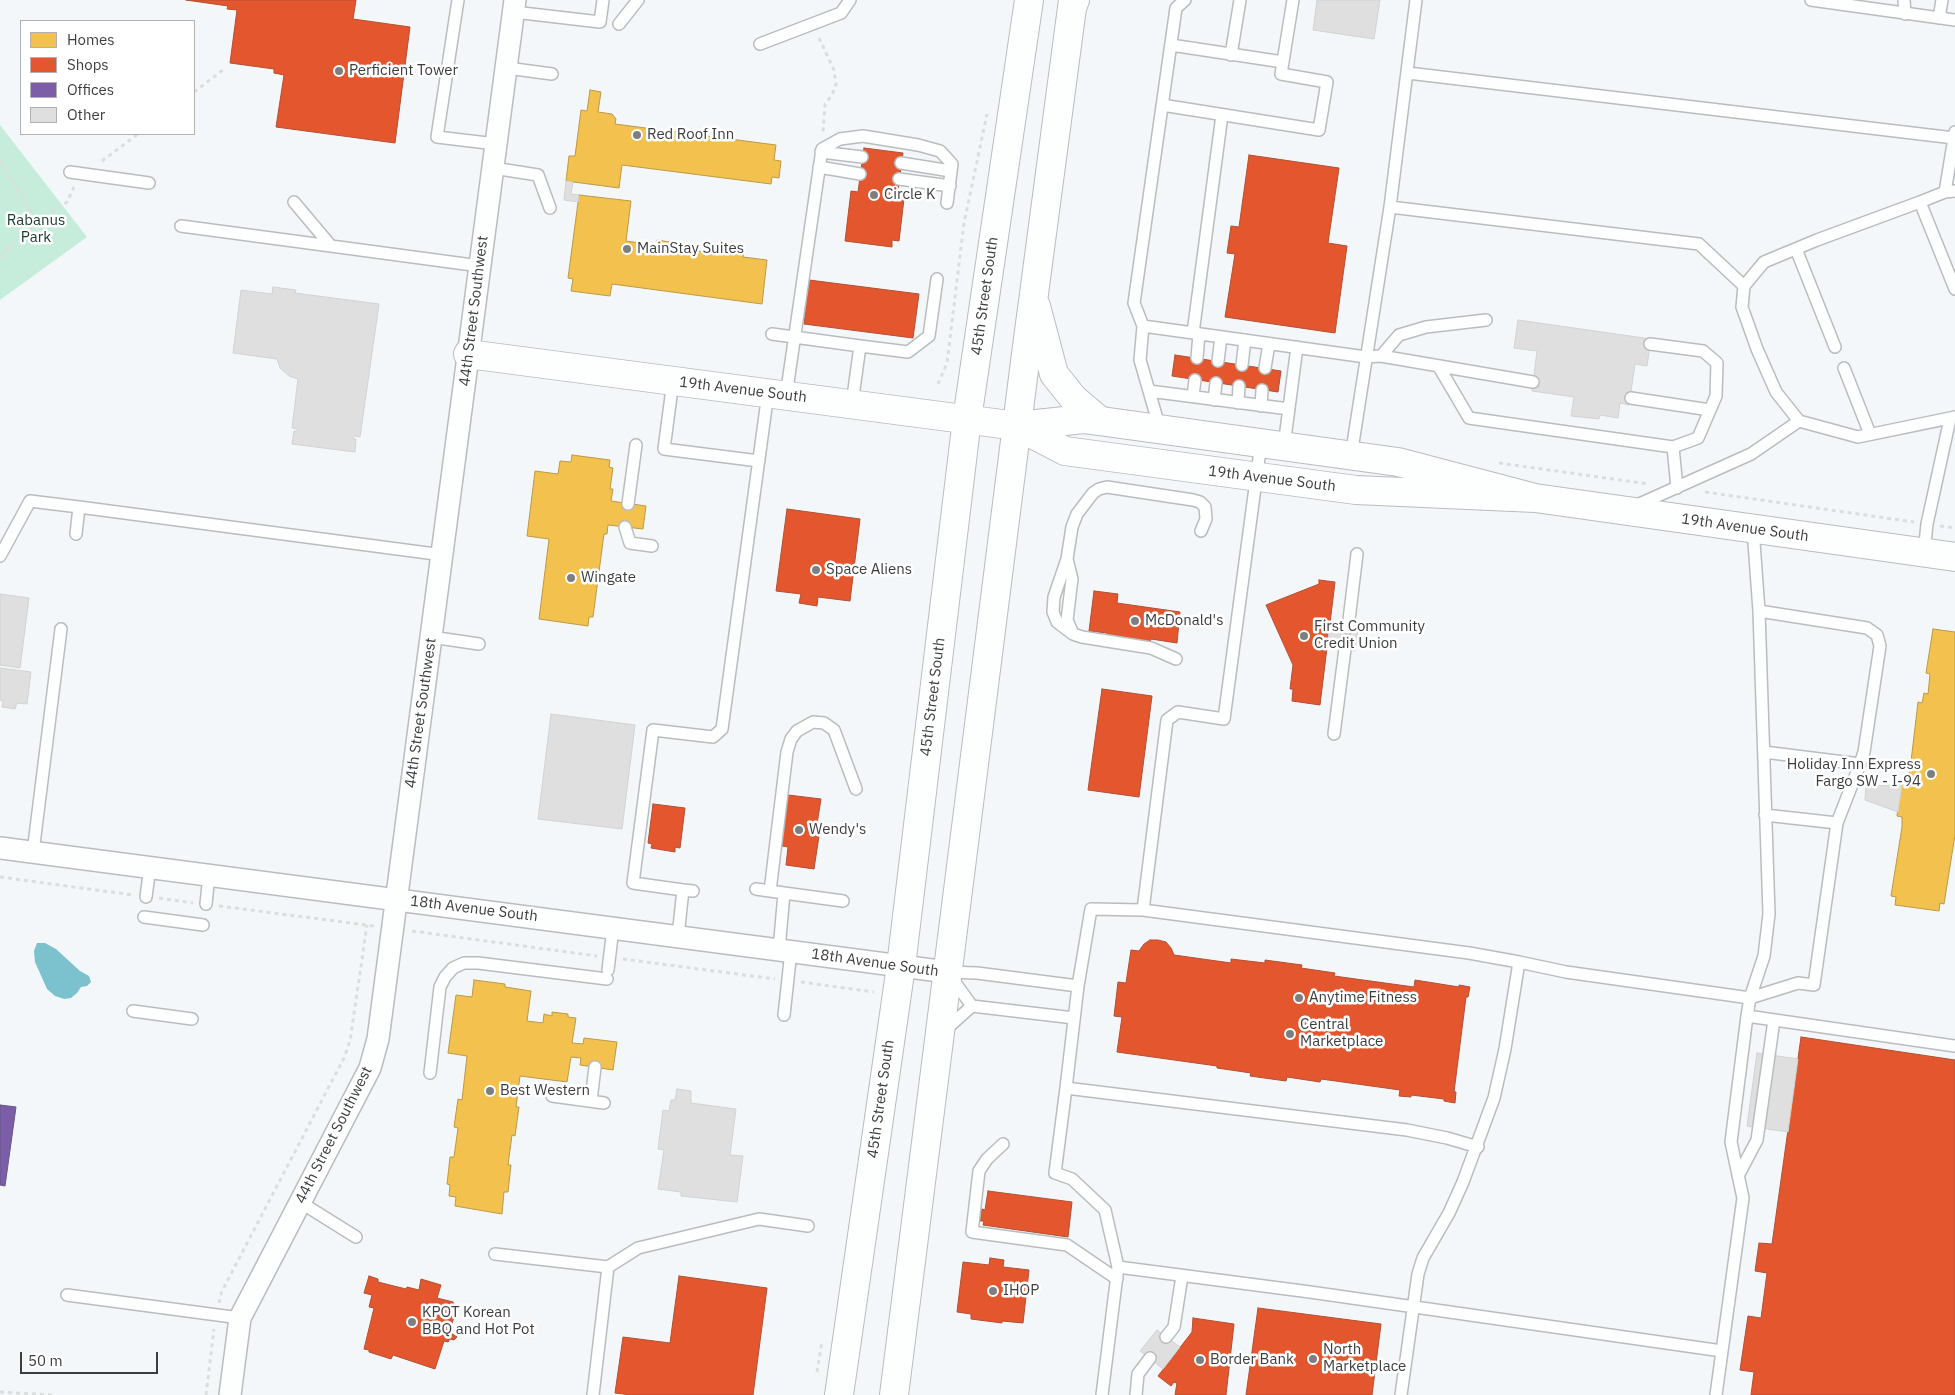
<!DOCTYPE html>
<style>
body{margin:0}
#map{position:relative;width:1955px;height:1395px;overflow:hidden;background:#f4f7f9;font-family:"IBM Plex Sans",sans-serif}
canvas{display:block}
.legend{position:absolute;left:20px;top:20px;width:175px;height:115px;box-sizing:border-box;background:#fff;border:1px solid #b1b1b2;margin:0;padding:6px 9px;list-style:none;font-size:15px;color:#3b3d3e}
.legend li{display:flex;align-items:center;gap:10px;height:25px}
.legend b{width:25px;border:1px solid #b1b1b2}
.scale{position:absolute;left:20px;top:1352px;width:138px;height:22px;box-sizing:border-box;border:2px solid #3b3d3e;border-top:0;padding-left:6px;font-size:15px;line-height:18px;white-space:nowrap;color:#3b3d3e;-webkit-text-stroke:4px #fff;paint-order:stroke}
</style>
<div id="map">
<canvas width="1955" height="1395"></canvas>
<ul class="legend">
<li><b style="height:14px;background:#f2c14e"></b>Homes</li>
<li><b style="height:14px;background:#e4572e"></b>Shops</li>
<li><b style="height:14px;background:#7b5ea7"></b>Offices</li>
<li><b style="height:14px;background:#dfdfe0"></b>Other</li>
</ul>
<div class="scale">50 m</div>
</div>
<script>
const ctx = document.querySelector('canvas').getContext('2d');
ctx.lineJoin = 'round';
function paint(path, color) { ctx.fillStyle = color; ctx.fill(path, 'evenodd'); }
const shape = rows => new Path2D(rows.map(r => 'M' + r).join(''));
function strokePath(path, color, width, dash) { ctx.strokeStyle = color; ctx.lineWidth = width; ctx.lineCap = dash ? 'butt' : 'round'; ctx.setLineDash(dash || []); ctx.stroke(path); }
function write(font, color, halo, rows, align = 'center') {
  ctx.font = font + ' "IBM Plex Sans",sans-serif'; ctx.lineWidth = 5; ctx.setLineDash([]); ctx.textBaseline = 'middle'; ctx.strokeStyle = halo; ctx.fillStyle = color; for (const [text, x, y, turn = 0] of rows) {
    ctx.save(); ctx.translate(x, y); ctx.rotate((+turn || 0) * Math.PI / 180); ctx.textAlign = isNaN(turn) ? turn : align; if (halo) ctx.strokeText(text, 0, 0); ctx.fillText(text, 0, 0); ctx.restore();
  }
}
const green = shape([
 [0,125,87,237,0,300]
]);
const water = shape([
 [37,943,45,943,56,949,80,971,89,976,91,982,87,986,81,987,77,993,71,998,64,999,55,996,47,989,35,962,34,951]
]);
const homes = shape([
 [590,90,601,92,598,112,612,114,616,119,615,124,776,145,774,160,781,161,779,178,772,177,771,184,622,165,619,188,566,181,569,156,575,156,581,110,587,111,590,90],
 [579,195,631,201,626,241,656,245,657,240,676,243,676,248,724,254,725,249,744,252,743,257,767,260,762,304,612,284,610,296,571,291,573,279,568,278,579,195],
 [572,455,610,460,609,467,613,468,610,489,613,489,611,501,646,506,643,529,608,525,607,534,604,534,593,617,589,617,588,626,539,619,549,539,527,536,535,471,558,474,560,461,571,462,572,455],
 [1933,629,1955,632,1955,835,1944,904,1940,903,1939,911,1895,905,1896,897,1891,896,1902,827,1902,817,1897,816,1902,779,1907,780,1910,770,1918,702,1922,703,1924,693,1928,694,1930,674,1926,673,1933,629],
 [474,980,505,984,505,987,531,991,527,1021,543,1023,544,1014,552,1016,552,1012,568,1014,568,1017,576,1018,572,1043,583,1044,584,1038,617,1042,613,1070,580,1065,581,1058,571,1057,567,1082,520,1076,516,1107,519,1107,515,1136,512,1135,508,1165,511,1165,508,1192,504,1192,502,1214,455,1206,456,1197,449,1196,450,1185,447,1184,450,1157,454,1157,458,1128,454,1127,458,1099,462,1100,467,1056,448,1053,456,995,472,997,474,980]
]);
const shops = shape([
 [186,0,356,0,353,19,410,27,395,143,276,127,284,75,274,73,274,69,230,63,237,10,227,9,228,6,186,0],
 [864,148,903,153,897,198,904,199,899,241,892,240,892,247,845,241,851,191,858,192,864,148],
 [1249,155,1339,168,1328,243,1347,246,1335,333,1225,317,1235,254,1227,253,1231,226,1239,227,1249,155],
 [809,280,919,294,913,338,804,324,809,280],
 [1175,355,1281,371,1278,392,1172,376,1175,355],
 [787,509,860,519,850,601,818,597,817,606,799,603,801,594,776,591,787,509],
 [1319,580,1335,582,1320,705,1292,701,1293,689,1290,689,1293,665,1266,605,1319,584,1319,580],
 [1094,591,1118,594,1117,603,1180,612,1177,643,1151,639,1150,643,1106,637,1107,633,1089,631,1094,591],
 [1102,689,1152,696,1139,797,1088,790,1102,689],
 [788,795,821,799,817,824,815,824,813,836,819,836,814,869,786,865,788,847,782,846,788,795],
 [653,804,685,808,680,848,675,847,675,852,651,848,652,844,648,843,653,804],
 [1150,940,1158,940,1166,942,1171,948,1174,955,1231,963,1231,959,1265,963,1265,960,1302,965,1301,968,1335,973,1334,976,1414,987,1415,980,1459,987,1459,985,1470,987,1468,997,1466,997,1454,1092,1456,1092,1455,1103,1444,1101,1444,1099,1411,1095,1411,1097,1399,1096,1400,1090,1321,1079,1320,1082,1287,1077,1286,1081,1250,1076,1251,1073,1217,1068,1217,1066,1117,1052,1122,1017,1114,1016,1118,982,1126,983,1131,950,1139,951,1144,944,1150,940],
 [1801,1037,1955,1060,1955,1395,1751,1395,1754,1372,1740,1370,1748,1316,1761,1318,1767,1273,1755,1271,1759,1243,1772,1244,1801,1037],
 [988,1191,1072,1202,1068,1237,983,1225,984,1221,980,1221,982,1209,985,1210,988,1191],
 [990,1258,1004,1260,1003,1267,1029,1270,1023,1323,1002,1321,1002,1323,971,1319,971,1314,957,1312,963,1262,989,1265,990,1258],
 [369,1276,378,1279,378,1282,406,1289,407,1287,419,1290,421,1279,441,1285,437,1298,453,1302,457,1309,451,1326,447,1325,446,1329,451,1330,451,1333,457,1337,454,1340,450,1339,448,1342,444,1341,435,1369,393,1355,391,1359,369,1352,369,1350,364,1349,374,1308,369,1307,372,1295,364,1293,369,1276],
 [679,1276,767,1288,753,1395,631,1395,615,1393,623,1337,670,1343,679,1276],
 [1258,1308,1381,1324,1372,1395,1246,1395,1258,1308],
 [1193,1318,1234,1324,1226,1395,1175,1395,1177,1383,1174,1382,1171,1386,1158,1376,1192,1332,1193,1318]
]);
const offices = shape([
 [0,1105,16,1107,5,1186,0,1185,0,1105]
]);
const building = shape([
 [1317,0,1380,0,1374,39,1313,30,1317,0],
 [566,181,573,182,571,194,579,195,578,202,564,200,566,181],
 [273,287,296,290,295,293,379,304,360,437,354,436,353,439,356,439,355,452,292,444,294,431,297,431,298,429,292,428,298,379,289,376,280,368,277,359,233,353,241,290,272,294,273,287],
 [1518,320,1651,339,1647,366,1635,364,1629,405,1620,403,1618,418,1600,415,1599,419,1571,416,1574,397,1532,391,1537,351,1514,348,1518,320],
 [0,594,29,598,20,668,0,665,0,594],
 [1330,625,1358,629,1355,651,1327,647,1330,625],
 [0,668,31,672,27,704,17,703,15,709,2,707,3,701,0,700,0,668],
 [551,714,635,725,622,829,538,819,551,714],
 [1902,784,1898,812,1865,800,1866,787,1902,784],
 [1757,1053,1798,1059,1788,1132,1747,1126,1757,1053],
 [677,1089,691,1091,691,1103,736,1109,730,1155,743,1156,737,1202,681,1196,681,1192,658,1189,664,1150,658,1149,663,1110,669,1111,671,1100,675,1100,677,1089],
 [1157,1330,1180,1347,1163,1369,1140,1351,1157,1330]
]);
const path = shape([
 [819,38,834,70,836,84,832,95,825,104,823,133],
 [194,92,223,70],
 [0,161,38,222,67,202,74,187],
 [102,161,138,134],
 [0,257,38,222],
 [938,384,947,363,964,223,987,114],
 [1499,463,1649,484],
 [1705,492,1914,522],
 [1940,526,1955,528],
 [0,877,133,895],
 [159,898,193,903],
 [219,906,374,926],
 [412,931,597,956],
 [623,959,775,979],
 [801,982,874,992],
 [219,1303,222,1291,344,1058,350,1041,367,925],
 [817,1372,822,1341],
 [0,1392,53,1395],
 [206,1395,214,1329]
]);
const lane = shape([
 [458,0,437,137,496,144],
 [1811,0,1955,20],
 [1904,0,1905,14],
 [514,12,600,22,603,0],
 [1939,18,1942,0],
 [619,24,638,0],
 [760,44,841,13,850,0],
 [1171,45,1283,62],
 [1231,55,1240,0],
 [507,68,552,74],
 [1408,73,1954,138],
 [1162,105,1319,130,1327,82,1281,74,1293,0],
 [821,152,862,157],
 [901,163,951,171],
 [819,167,860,174],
 [493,168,538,175,550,208],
 [70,172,149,183],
 [899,179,950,186],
 [1955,191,1945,192,1920,202,1817,240,1764,262,1744,286,1742,307,1757,349,1776,392,1799,421,1858,437,1955,417],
 [1945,192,1955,132],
 [294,202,331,246,480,266],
 [1920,202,1955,289],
 [1390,207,1416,0],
 [181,226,331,246],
 [1796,249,1835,347],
 [1143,326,1134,303,1176,8,1185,0],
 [1193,333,1222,115],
 [772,334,860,346,852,404],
 [860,346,908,352,929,336,937,279],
 [1381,356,1399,335,1426,327,1486,320],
 [1197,358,1199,334],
 [1218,361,1221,337],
 [1242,365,1245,340],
 [1439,367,1469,418,1673,447,1698,438,1716,396,1717,363,1703,351,1650,344],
 [1265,368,1269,344],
 [1844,368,1870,434],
 [673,381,664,449,759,461],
 [1149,391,1289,409],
 [786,396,822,149,840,139,863,136,918,145,940,151,952,164,947,203],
 [1193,396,1195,380],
 [1631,398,1710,410],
 [1214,400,1216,383],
 [1238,403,1239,386],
 [1261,406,1262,390],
 [1160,429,1140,360,1143,326,1366,357,1381,356,1533,382],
 [1284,446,1297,347],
 [1673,447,1677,488],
 [1351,456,1390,207,1699,244,1744,286],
 [628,504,636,445],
 [1635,506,1751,454,1799,421],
 [625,527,630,543,652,546],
 [76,534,79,507,443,555],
 [1924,553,1927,524,1950,419],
 [0,556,30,501,79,507],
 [1067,559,1054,597,1053,612,1057,622,1073,634],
 [1759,611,1867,628,1877,635,1880,646,1864,752,1860,764,1764,752],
 [1348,628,1357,554],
 [431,637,479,644],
 [1176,659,1151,648,1082,637,1073,634,1067,620,1072,579,1067,559,1072,527,1077,514,1093,493,1099,489,1107,487,1193,500,1200,502,1205,507,1206,519,1201,531],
 [1334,734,1345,649],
 [1765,815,1837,823,1860,764],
 [33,852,61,629],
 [756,889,784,893,779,950],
 [683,890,633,883,653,730,713,737,722,729,768,393],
 [770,891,787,752,791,739,797,731,813,722,824,723,834,730,856,789],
 [784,893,843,901],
 [146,897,150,867],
 [206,904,209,875],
 [1143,910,1167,720,1178,712,1224,719,1261,443],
 [144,917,203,925],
 [678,936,683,890,693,891],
 [608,970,613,928],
 [947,972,977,973,1078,986],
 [951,977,972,1006,1074,1018],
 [133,1011,192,1019],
 [784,1015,791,951],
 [1747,1016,1955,1046],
 [944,1031,972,1006],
 [430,1073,440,987,445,977,453,968,464,963,478,963,607,979],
 [1066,1088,1055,1173,1072,1179,1105,1210,1118,1267],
 [552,1096,604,1103],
 [591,1101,595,1067],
 [1003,1144,987,1159,979,1171,972,1232,1067,1245,1117,1279],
 [1478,1147,1447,1138,1407,1130,1066,1088,1078,986,1091,909,1143,910,1469,953,1519,962],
 [1738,1176,1757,1140,1774,1020],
 [300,1202,356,1237],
 [495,1254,608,1267,593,1395],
 [608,1267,638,1248,759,1219,808,1226],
 [67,1295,240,1318],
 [1166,1337,1174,1327,1182,1276],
 [1102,1395,1118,1267,1310,1292,1722,1351],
 [1136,1395,1138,1374,1150,1358],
 [1401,1395,1418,1274,1423,1258,1449,1213,1463,1182,1494,1098,1505,1049,1519,962,1566,972,1750,998,1798,983,1814,985,1837,823],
 [1716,1395,1743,1198,1731,1142,1747,1016,1750,998,1764,956,1769,914,1759,611,1753,529]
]);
const street = shape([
 [0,848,947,972],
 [230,1395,240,1318,370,1068,378,1039,515,0]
]);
const secondary = shape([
 [468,354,1017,426,1084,419,1100,421,1398,462,1535,498],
 [1017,426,1065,451,1356,490,1535,498,1955,557]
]);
const primary = shape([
 [1036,306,1054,374,1074,399,1100,421],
 [839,1395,901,966,967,419,1029,0],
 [894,1395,1026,354,1073,0]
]);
const highway = shape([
 [1073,5,1075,0]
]);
const markers = [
 [339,71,5,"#7c7e7f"],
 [637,135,5,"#7c7e7f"],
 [874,195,5,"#7c7e7f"],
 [627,249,5,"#7c7e7f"],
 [816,570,5,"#7c7e7f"],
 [571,578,5,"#7c7e7f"],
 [1135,621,5,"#7c7e7f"],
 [1304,636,5,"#7c7e7f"],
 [1931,774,5,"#7c7e7f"],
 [799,830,5,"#7c7e7f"],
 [1299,998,5,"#7c7e7f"],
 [1290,1034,5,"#7c7e7f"],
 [490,1091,5,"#7c7e7f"],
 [993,1291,5,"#7c7e7f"],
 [412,1322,5,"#7c7e7f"],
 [1313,1359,5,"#7c7e7f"],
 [1200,1360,5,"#7c7e7f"]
];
const poiNames = [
 ["Perficient Tower",349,71],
 ["Red Roof Inn",647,135],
 ["Circle K",884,195],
 ["MainStay Suites",637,249],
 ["Space Aliens",826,570],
 ["Wingate",581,578],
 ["McDonald's",1145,621],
 ["First Community",1314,627],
 ["Credit Union",1314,644],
 ["Holiday Inn Express",1921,765,"right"],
 ["Fargo SW - I-94",1921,782,"right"],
 ["Wendy's",809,830],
 ["Anytime Fitness",1309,998],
 ["Central",1300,1025],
 ["Marketplace",1300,1042],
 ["Best Western",500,1091],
 ["IHOP",1003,1291],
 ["KPOT Korean",422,1313],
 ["BBQ and Hot Pot",422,1330],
 ["North",1323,1350],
 ["Marketplace",1323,1367],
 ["Border Bank",1210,1360]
];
const parkNames = [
 ["Rabanus",36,221],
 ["Park",36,238]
];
const streetNames = [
 ["45th Street South",985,296,-82],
 ["44th Street Southwest",474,311,-83],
 ["19th Avenue South",743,390,7],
 ["19th Avenue South",1272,479,7],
 ["19th Avenue South",1745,528,8],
 ["45th Street South",933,697,-83],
 ["44th Street Southwest",421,713,-82],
 ["18th Avenue South",474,909,7],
 ["18th Avenue South",875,963,8],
 ["45th Street South",881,1099,-82],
 ["44th Street Southwest",334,1135,-63]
];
paint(green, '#c6eddc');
paint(water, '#7cc2ce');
paint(homes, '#f2c14e');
strokePath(homes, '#bb9949', 1);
paint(shops, '#e4572e');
strokePath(shops, '#b14f33', 1);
paint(offices, '#7b5ea7');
strokePath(offices, '#685488', 1);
paint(building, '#dfdfe0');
strokePath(building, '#d1d2d2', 1);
strokePath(lane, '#babcbe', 14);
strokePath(street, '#babcbe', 24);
strokePath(secondary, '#babcbe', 30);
strokePath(primary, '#babcbe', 30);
strokePath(highway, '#babcbe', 30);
strokePath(path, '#dcdddd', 3, [4, 4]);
strokePath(lane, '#fdfefe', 11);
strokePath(street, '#fdfefe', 21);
strokePath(secondary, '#fdfefe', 28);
strokePath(primary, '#fdfefe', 28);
strokePath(highway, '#fdfefe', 28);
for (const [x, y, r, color] of markers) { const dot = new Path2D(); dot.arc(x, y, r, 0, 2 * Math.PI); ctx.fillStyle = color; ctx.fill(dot); strokePath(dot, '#fff', 2); }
write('15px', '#3b3d3e', '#fff', poiNames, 'left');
write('15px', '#173a2b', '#fff', parkNames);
write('15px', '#3b3d3e', '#fff', streetNames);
</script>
